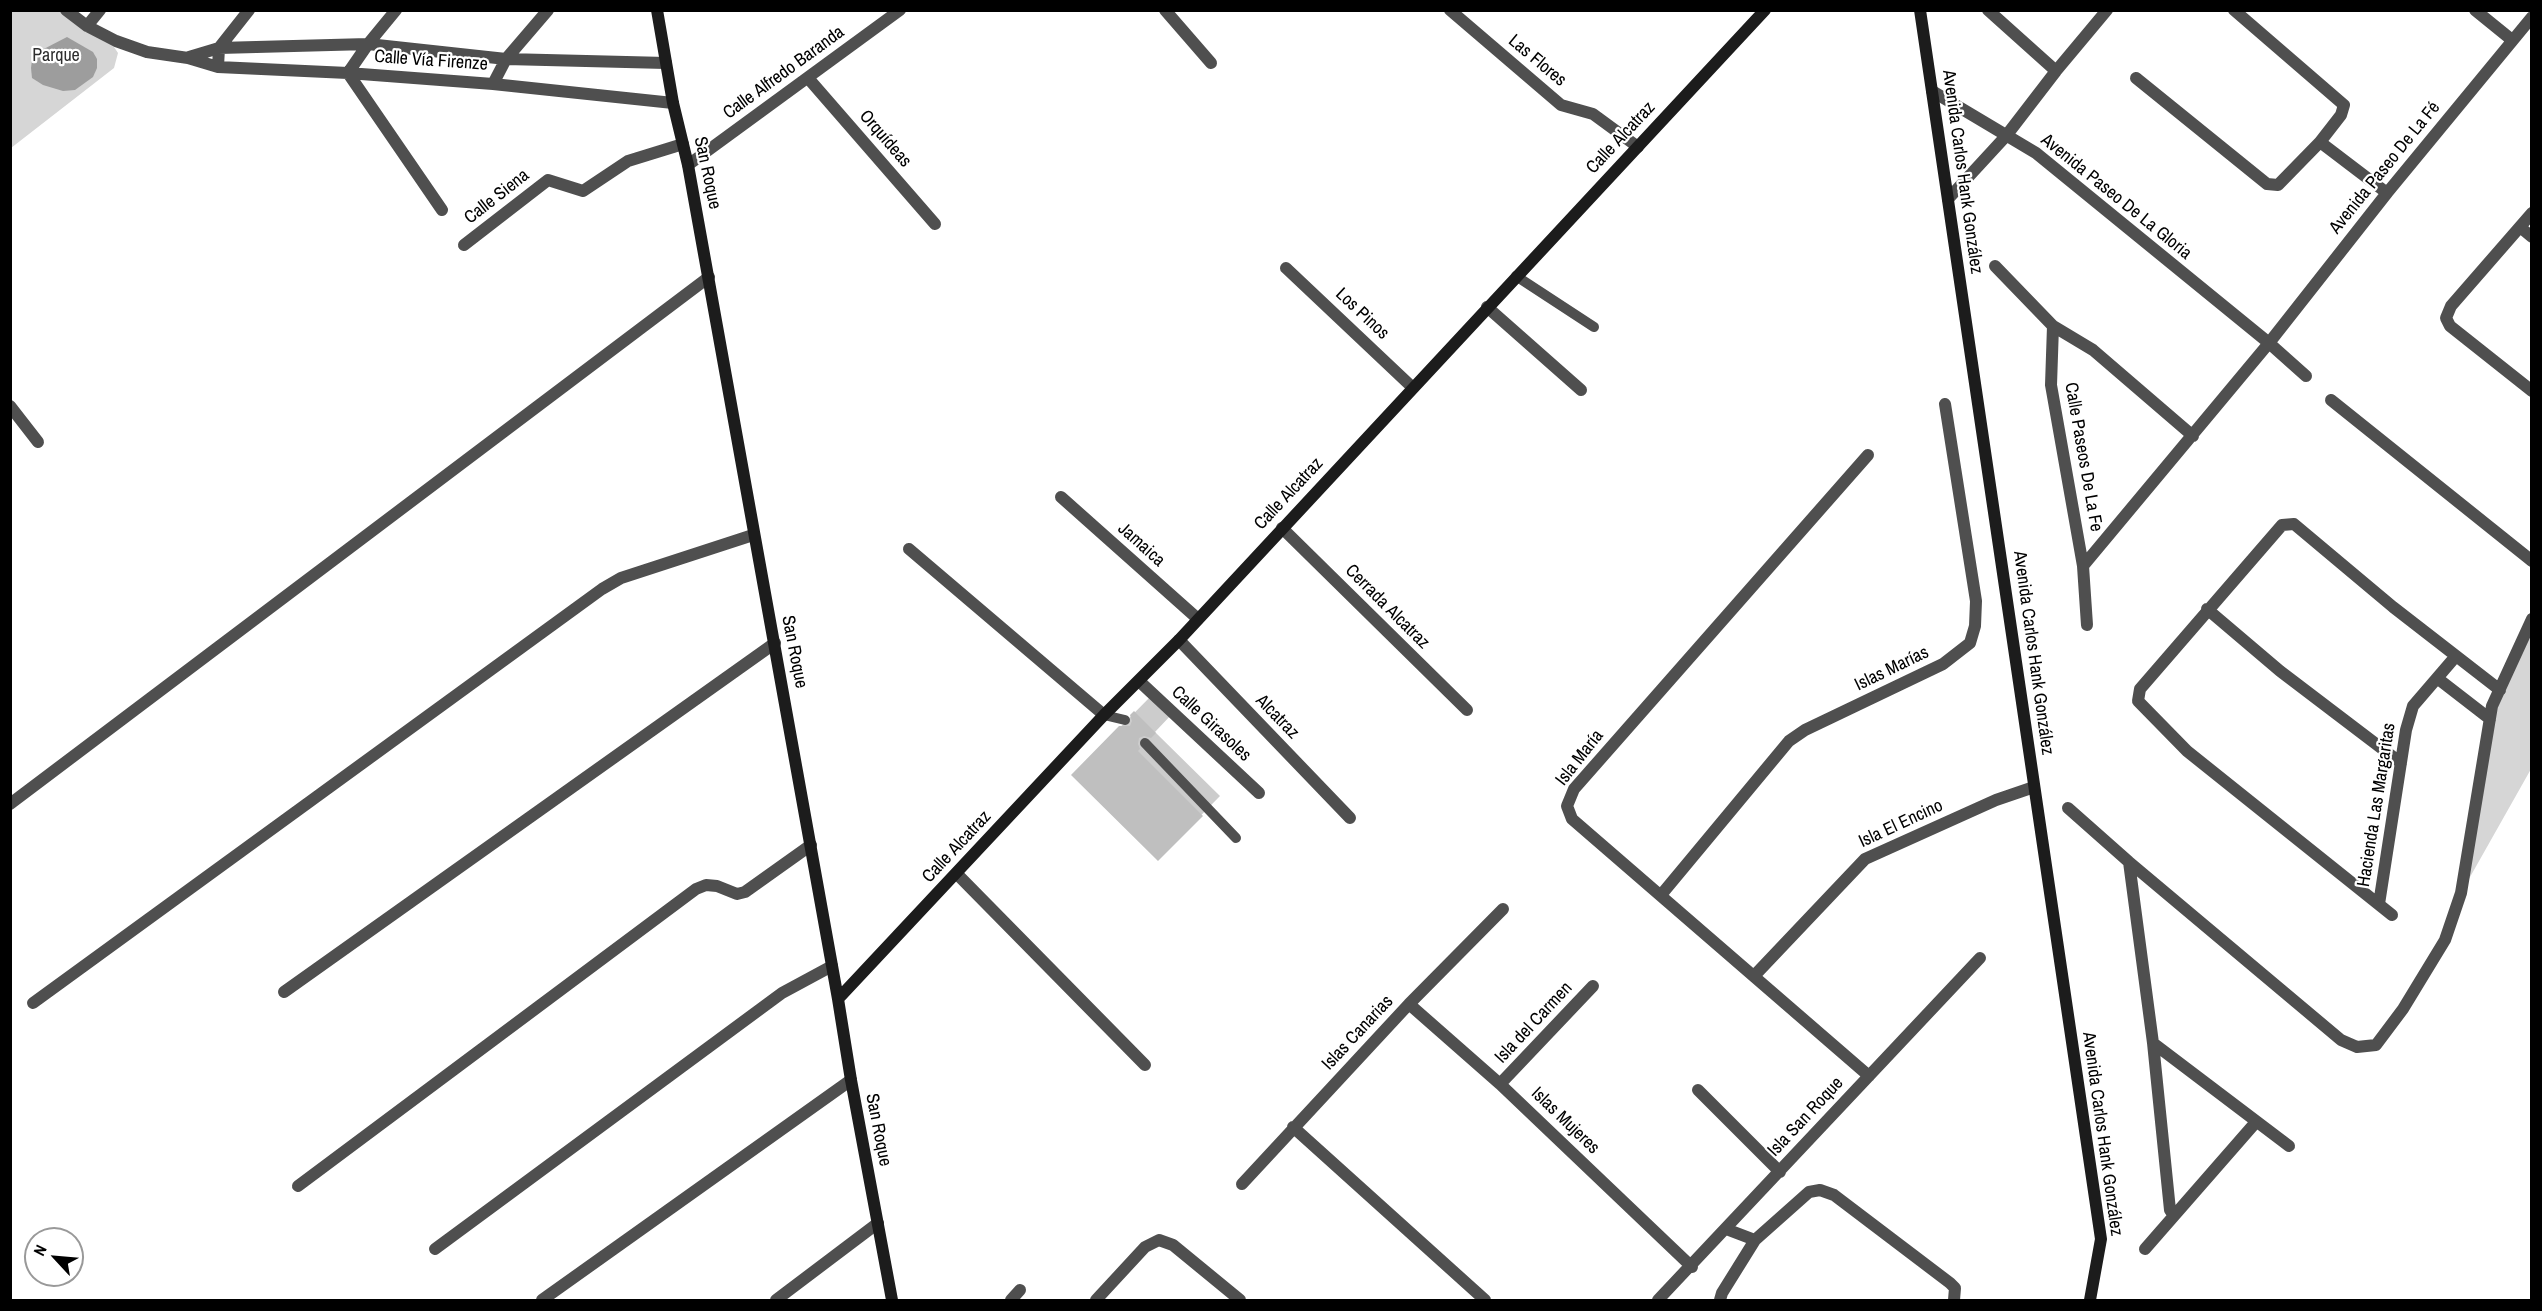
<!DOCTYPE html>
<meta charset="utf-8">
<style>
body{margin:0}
#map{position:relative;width:2542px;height:1311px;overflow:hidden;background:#fff;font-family:"Archivo Narrow",sans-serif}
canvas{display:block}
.frame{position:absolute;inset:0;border:12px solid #000;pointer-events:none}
.north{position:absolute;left:24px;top:1227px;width:60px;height:60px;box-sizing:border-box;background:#fff;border:2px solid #999;border-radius:50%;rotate:296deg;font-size:16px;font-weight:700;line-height:24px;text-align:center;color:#000}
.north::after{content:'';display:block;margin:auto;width:21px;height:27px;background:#000;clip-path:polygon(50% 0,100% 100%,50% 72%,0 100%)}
</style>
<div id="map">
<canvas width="2542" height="1311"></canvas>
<div class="frame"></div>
<div class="north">N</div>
</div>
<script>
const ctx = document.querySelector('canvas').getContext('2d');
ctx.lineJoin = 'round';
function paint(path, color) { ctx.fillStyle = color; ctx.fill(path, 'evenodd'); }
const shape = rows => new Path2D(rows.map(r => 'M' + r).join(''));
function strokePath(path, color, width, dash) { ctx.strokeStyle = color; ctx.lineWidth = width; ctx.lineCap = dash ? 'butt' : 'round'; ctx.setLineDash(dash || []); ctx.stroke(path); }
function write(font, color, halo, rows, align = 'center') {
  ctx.font = font + ' "Archivo Narrow",sans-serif'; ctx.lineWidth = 4.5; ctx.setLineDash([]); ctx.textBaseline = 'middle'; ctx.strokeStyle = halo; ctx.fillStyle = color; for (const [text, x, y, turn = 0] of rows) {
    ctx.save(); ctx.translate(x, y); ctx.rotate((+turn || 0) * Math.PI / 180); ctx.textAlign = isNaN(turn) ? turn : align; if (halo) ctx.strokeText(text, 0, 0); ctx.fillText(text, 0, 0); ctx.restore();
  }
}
const green = shape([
 [11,11,70,11,110,41,118,53,114,68,11,148],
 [2531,619,2531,769,2461,893,2500,690]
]);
const water = shape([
 [67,37,93,52,97,59,97,68,93,77,75,90,63,91,43,85,32,78,31,68,32,60,38,52]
]);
const shadow = shape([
 [1153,694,1173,713,1155,732,1220,796,1158,859,1073,775]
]);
const building = shape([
 [1134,711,1156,733,1151,738,1144,736,1139,738,1138,744,1140,749,1138,751,1203,816,1158,861,1071,775,1119,726,1130,726,1132,721,1130,715]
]);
const service = shape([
 [1516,276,1594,327],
 [1104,715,1125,720],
 [1145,743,1236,838]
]);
const minor = shape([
 [66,10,87,26,116,41,147,52,188,58,218,67,348,73,493,84,673,103],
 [396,10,368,44,348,73,442,210],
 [1165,10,1211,63],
 [1450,10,1561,105,1593,114,1638,147],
 [1988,10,2056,71],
 [2475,10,2512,40],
 [87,26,100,10],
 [189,57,219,48,368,44,506,59,666,63],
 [218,67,219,48,249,10],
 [808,78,935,224],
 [2136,78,2267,184,2278,185,2320,142,2341,115,2344,105,2234,10],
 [493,84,506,59,548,10],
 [1932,91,2036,153,2269,343,2306,376],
 [2320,142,2387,193],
 [688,165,900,10],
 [1948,199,2006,136,2056,71,2107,10],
 [2532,213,2451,306,2446,318,2450,326,2532,391],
 [2520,227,2532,237],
 [464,245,548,180,583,191,628,161,683,144],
 [1995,266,2053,326,2093,350,2193,436],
 [1286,268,1412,387],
 [1487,307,1581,390],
 [2053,326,2051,385,2083,566,2087,625],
 [2331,400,2532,561],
 [10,406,38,442],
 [1868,455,1574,789,1567,806,1572,819,1869,1076],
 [1061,497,1198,619],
 [1282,528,1467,710],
 [909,549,1104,715],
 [2083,566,2269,343,2387,193,2532,17],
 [2207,609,2280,671,2401,763],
 [1179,640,1350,818],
 [2437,678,2490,719],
 [1139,681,1259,793],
 [10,804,709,277],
 [2068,808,2129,862,2341,1040,2357,1047,2376,1045,2403,1009,2445,940,2461,893,2492,706,2532,619],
 [2129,862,2153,1043,2170,1210,2174,1216],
 [957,874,1145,1065],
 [1661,895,1789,741,1805,730,1943,664,1970,643,1975,626,1976,601,1945,404],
 [2379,904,2406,730,2413,706,2456,656],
 [2392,915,2187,751,2138,701,2140,689,2282,525,2294,524,2393,607,2500,690],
 [1754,976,1865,859,1996,800,2034,787],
 [284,992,775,643],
 [33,1003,602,589,621,578,753,535],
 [1409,1004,1500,1084,1692,1267],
 [2153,1043,2289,1146],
 [1500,1084,1593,986],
 [1698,1090,1780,1172],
 [1293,1127,1485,1300],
 [1242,1184,1409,1004,1503,909],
 [298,1186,696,889,706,885,717,886,737,894,745,892,811,845],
 [1726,1229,1755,1240,1809,1192,1820,1190,1834,1195,1950,1283,1955,1288,1954,1300],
 [435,1249,782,993,832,966],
 [2145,1249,2256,1122],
 [542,1300,851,1080],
 [776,1300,878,1223],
 [1011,1300,1020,1290],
 [1096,1300,1145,1247,1159,1240,1173,1245,1240,1300],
 [1658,1300,1980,958],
 [1720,1300,1722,1293,1755,1240]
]);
const secondary = shape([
 [657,10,673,103,688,165,838,999,851,1080,892,1300],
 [1920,10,2101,1239,2090,1300],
 [838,999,1104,715,1179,640,1765,10]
]);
const parkNames = [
 ["Parque",56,56]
];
const streetNames = [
 ["Calle Vía Firenze",431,61,4],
 ["Las Flores",1537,61,40],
 ["Calle Alfredo Baranda",784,73,-36],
 ["Calle Alcatraz",1621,138,-47],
 ["Orquídeas",885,139,49],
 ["Avenida Paseo De La Fé",2385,168,-51],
 ["Avenida Carlos Hank González",1962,172,82],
 ["San Roque",707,173,78],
 ["Calle Siena",497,197,-38],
 ["Avenida Paseo De La Gloria",2116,197,39],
 ["Los Pinos",1362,314,43],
 ["Calle Paseos De La Fe",2083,457,80],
 ["Calle Alcatraz",1289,494,-47],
 ["Jamaica",1141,545,42],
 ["Cerrada Alcatraz",1387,607,45],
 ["San Roque",794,652,79],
 ["Avenida Carlos Hank González",2033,653,82],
 ["Islas Marías",1892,669,-26],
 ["Alcatraz",1277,717,46],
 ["Calle Girasoles",1211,724,43],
 ["Isla María",1580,758,-52],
 ["Hacienda Las Margaritas",2377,805,-81],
 ["Isla El Encino",1901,824,-25],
 ["Calle Alcatraz",957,847,-47],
 ["Isla del Carmen",1534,1023,-47],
 ["Islas Canarias",1358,1033,-47],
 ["Isla San Roque",1806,1117,-47],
 ["Islas Mujeres",1565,1121,44],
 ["San Roque",878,1130,79],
 ["Avenida Carlos Hank González",2102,1134,82]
];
paint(green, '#d6d6d6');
paint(water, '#9d9d9d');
paint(shadow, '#0003');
paint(building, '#bfbfbf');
strokePath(service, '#4f4f4f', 10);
strokePath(minor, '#4f4f4f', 12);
strokePath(secondary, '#1c1c1c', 12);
write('18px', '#2d2d2d', '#fff', parkNames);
write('18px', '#000', '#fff', streetNames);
</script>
